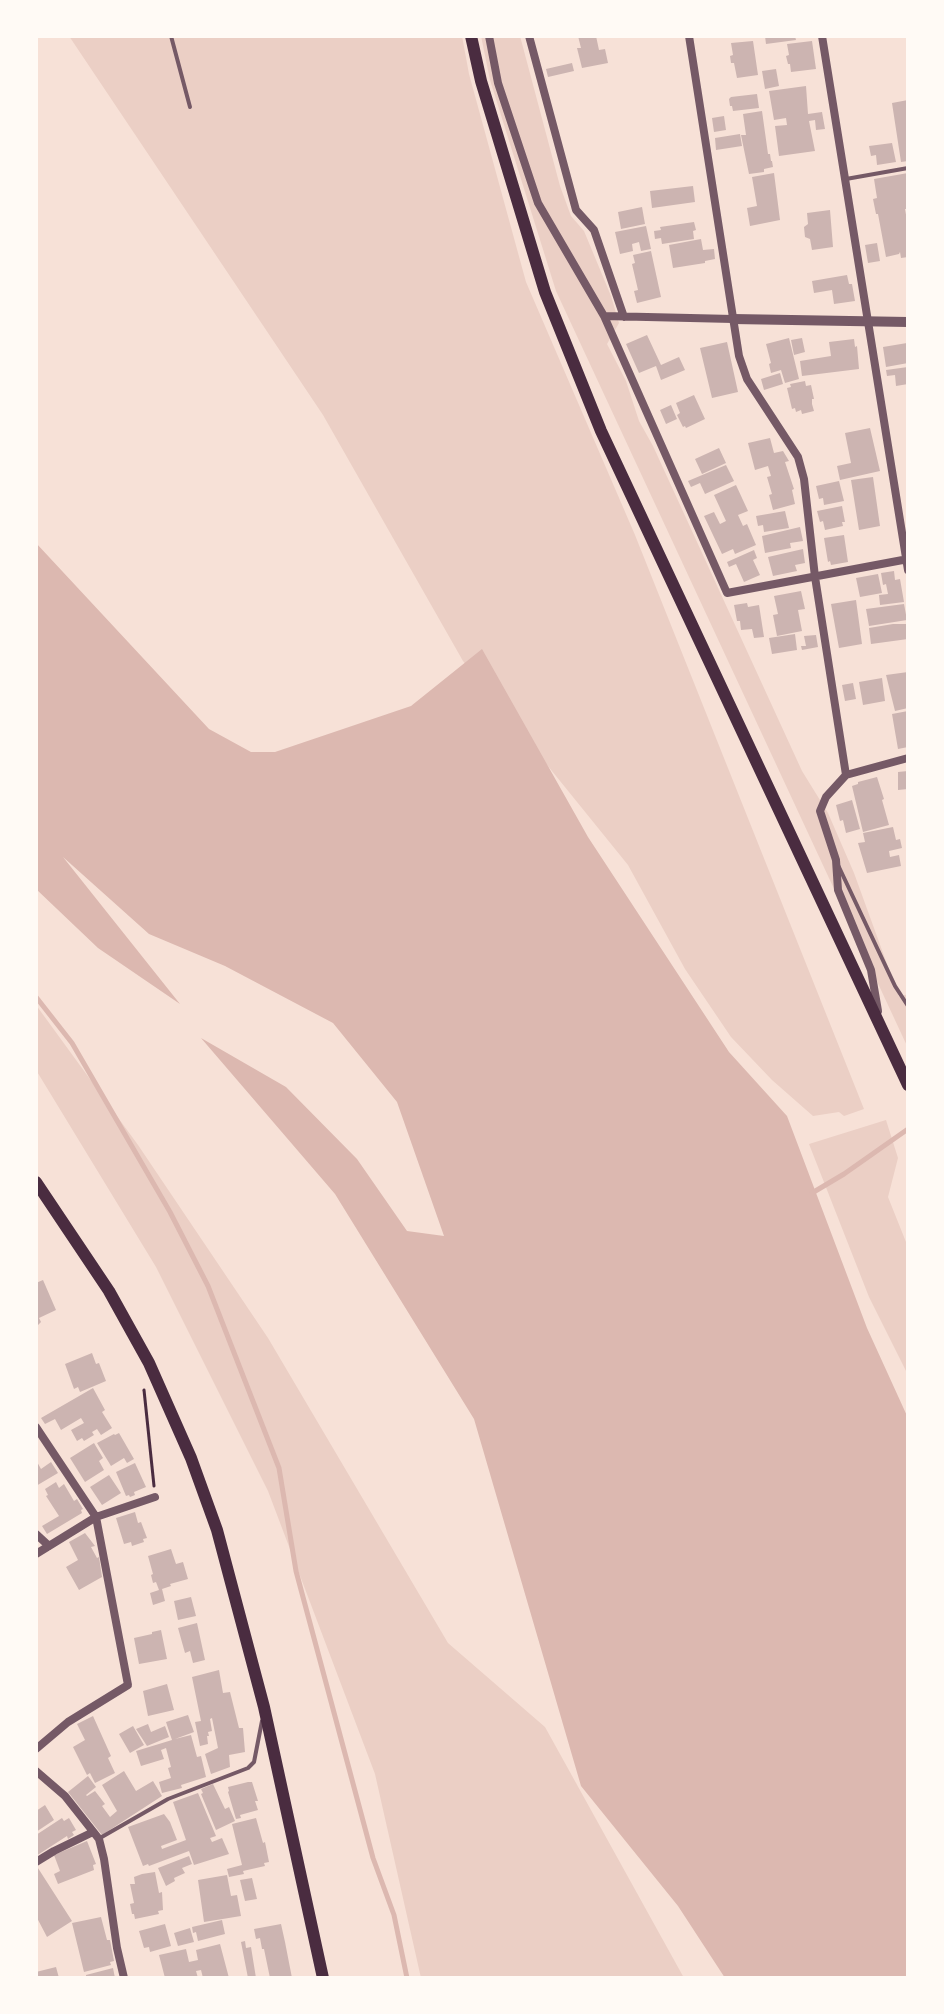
<!DOCTYPE html>
<style>
body{margin:0}
#map{position:relative;width:944px;height:2014px;overflow:hidden;background:#f7e1d7;font-family:"Space Grotesk",sans-serif}
canvas{display:block}
.frame{position:absolute;inset:0;border:38px solid #fffaf5;pointer-events:none}
</style>
<div id="map">
<canvas width="944" height="2014"></canvas>
<div class="frame"></div>
</div>
<script>
const ctx = document.querySelector('canvas').getContext('2d');
ctx.lineJoin = 'round';
function paint(path, color) { ctx.fillStyle = color; ctx.fill(path, 'evenodd'); }
const shape = rows => new Path2D(rows.map(r => 'M' + r).join(''));
function strokePath(path, color, width, dash) { ctx.strokeStyle = color; ctx.lineWidth = width; ctx.lineCap = dash ? 'butt' : 'round'; ctx.setLineDash(dash || []); ctx.stroke(path); }
const green = shape([
 [69,36,462,36,469,74,526,282,635,535,864,1109,844,1116,839,1112,813,1116,772,1080,731,1037,685,969,628,865,463,661,323,415],
 [481,36,520,36,560,186,571,216,584,231,611,296,619,323,607,344,626,381,639,421,653,446,802,771,828,813,854,873,899,997,908,994,908,1048,556,291,490,80],
 [36,1005,138,1145,268,1338,448,1643,545,1727,684,1978,421,1978,375,1774,268,1491,156,1267,36,1070],
 [886,1120,898,1158,888,1197,908,1247,908,1375,869,1297,809,1144]
]);
const water = shape([
 [36,543,209,729,251,752,275,752,411,706,482,649,588,837,729,1052,787,1116,867,1328,908,1418,908,1978,725,1978,678,1906,581,1786,474,1419,335,1194,201,1038,286,1087,357,1159,407,1231,444,1236,397,1102,333,1023,225,966,149,934,63,857,180,1004,98,948,36,889]
]);
const stream = shape([
 [36,997,72,1043,170,1212,208,1286,279,1468,296,1571,373,1858,394,1915,407,1978],
 [812,1193,844,1174,908,1129]
]);
const building = shape([
 [578,36,596,36,599,50,605,49,608,63,582,68,577,48,581,48],
 [765,36,795,36,796,40,766,44],
 [753,41,758,75,737,78,734,63,731,63,730,56,733,55,731,43],
 [812,41,816,69,791,72,790,64,788,64,786,56,789,55,787,44],
 [572,63,574,71,548,77,546,69],
 [776,69,779,86,765,89,762,71],
 [806,86,808,114,822,112,825,129,816,130,815,120,809,121,815,151,779,156,775,126,787,125,786,118,774,120,769,91],
 [757,94,759,108,733,111,732,106,730,106,729,99,731,97],
 [908,100,908,161,901,162,892,103],
 [762,111,768,154,770,154,771,161,772,161,773,167,764,169,764,172,749,174,741,135,746,135,743,114],
 [724,116,726,130,714,132,712,118],
 [740,134,742,146,716,150,715,138],
 [892,143,896,162,877,165,876,155,871,156,869,146],
 [774,173,780,220,750,226,747,208,757,206,752,177],
 [908,173,908,209,905,209,908,226,908,257,901,258,900,252,899,254,886,257,878,214,876,214,873,199,877,198,874,179],
 [693,186,695,202,652,208,650,191],
 [642,207,645,224,621,229,618,212],
 [830,210,833,247,812,250,810,239,805,237,804,227,808,224,807,213],
 [694,222,696,230,693,231,694,239,662,244,661,238,655,239,654,231,661,230,660,227],
 [646,226,651,249,641,251,639,242,632,244,633,251,620,254,615,232],
 [701,239,703,250,714,249,715,259,705,261,705,263,673,268,669,245],
 [877,243,880,261,868,263,865,245],
 [651,251,661,297,637,303,634,291,638,290,632,264,635,263,633,255],
 [847,275,849,284,852,284,855,301,834,304,832,290,814,293,812,281],
 [647,335,661,365,679,357,685,370,661,380,656,366,639,373,626,344],
 [789,338,799,379,785,383,781,370,771,373,769,364,771,363,766,344],
 [802,338,805,352,794,355,791,340],
 [854,339,855,347,857,346,859,369,802,376,800,361,831,356,829,342],
 [727,342,738,392,712,398,700,348],
 [907,343,908,363,886,367,883,347],
 [908,367,908,384,896,386,895,375,887,376,886,370],
 [780,373,783,384,764,390,761,379],
 [805,381,806,386,811,385,814,399,812,399,812,404,814,411,802,414,801,410,796,412,795,408,792,409,787,388,791,387,790,384],
 [694,395,705,419,686,428,685,426,683,427,677,415,680,413,676,403],
 [671,405,677,419,666,424,660,410],
 [870,428,880,471,840,480,837,466,851,463,845,433],
 [770,438,774,453,783,451,789,461,785,462,794,489,792,490,795,504,773,510,769,495,772,494,767,477,771,476,768,466,755,470,748,443],
 [719,448,726,463,702,474,695,459],
 [726,465,734,481,705,494,700,483,691,487,688,481],
 [873,477,880,526,859,530,851,480],
 [839,481,844,501,824,505,823,498,819,499,816,486],
 [736,485,748,511,738,515,743,526,747,524,756,545,735,554,733,549,722,554,704,516,714,512,720,524,726,521,714,495],
 [842,506,845,522,842,522,843,526,825,530,823,521,820,522,817,511],
 [785,511,789,528,764,532,763,525,758,526,756,516],
 [800,527,803,541,790,543,791,548,765,553,762,536],
 [844,535,848,562,831,565,830,561,828,562,824,538],
 [803,549,805,563,795,565,797,571,773,576,768,557],
 [754,550,757,558,753,560,760,575,744,582,736,564,729,567,727,562],
 [894,571,895,580,900,579,904,602,880,605,879,595,888,594,886,584,883,585,881,573],
 [878,574,882,593,860,597,856,578],
 [801,591,805,609,798,610,802,631,777,636,773,615,778,614,774,596],
 [856,600,862,644,839,648,831,604],
 [747,603,748,607,759,605,764,637,754,638,752,629,741,630,740,621,737,621,734,605],
 [904,604,907,620,869,626,866,609],
 [893,624,906,624,908,639,871,644,869,628],
 [795,634,797,650,772,654,769,638],
 [816,635,818,647,802,650,801,646,806,646,804,636],
 [908,672,908,708,895,711,886,675],
 [882,678,885,701,863,705,859,682],
 [853,683,856,699,845,701,842,685],
 [908,711,908,747,898,749,892,714],
 [908,771,908,789,898,790,898,772],
 [877,777,884,799,882,800,889,825,863,832,852,786,858,784,858,782],
 [852,800,860,829,846,833,843,820,840,821,836,805],
 [893,827,896,840,900,839,902,848,889,851,890,857,899,855,901,866,867,873,858,843,865,842,863,833],
 [43,1280,56,1310,39,1318,41,1322,36,1327,36,1283],
 [92,1353,96,1364,99,1363,106,1381,80,1392,78,1387,74,1389,65,1364],
 [93,1388,105,1410,102,1412,112,1428,101,1435,97,1429,92,1432,94,1435,84,1441,82,1438,77,1441,71,1430,84,1423,81,1418,61,1430,55,1419,45,1424,41,1418],
 [119,1433,134,1459,127,1463,124,1458,111,1466,97,1443,114,1434,115,1435],
 [94,1443,103,1458,99,1461,104,1470,85,1482,70,1458],
 [36,1460,41,1469,51,1462,58,1473,36,1486],
 [135,1463,146,1487,134,1492,135,1495,130,1497,129,1495,126,1496,116,1472],
 [109,1475,121,1493,102,1505,90,1487],
 [56,1482,59,1488,64,1484,74,1501,77,1499,83,1509,81,1510,82,1513,47,1534,42,1526,59,1516,46,1496,48,1495,45,1489],
 [135,1512,138,1523,141,1522,147,1538,143,1539,144,1542,132,1546,131,1542,124,1544,116,1518],
 [85,1533,95,1546,91,1547,97,1558,99,1557,102,1577,79,1590,66,1567,78,1560,69,1542],
 [171,1549,176,1564,183,1562,188,1579,170,1584,171,1586,162,1589,165,1601,153,1605,150,1593,159,1590,156,1582,153,1583,151,1575,153,1574,148,1556],
 [191,1597,196,1616,178,1620,174,1601],
 [197,1623,205,1660,193,1663,190,1651,185,1653,178,1628],
 [161,1630,167,1659,139,1664,134,1638,152,1634,152,1632],
 [219,1670,223,1693,230,1692,239,1728,243,1728,245,1752,229,1755,230,1767,211,1774,205,1754,218,1748,212,1718,210,1719,212,1731,208,1732,209,1736,207,1736,208,1744,200,1746,195,1722,201,1721,192,1677],
 [167,1684,174,1710,148,1716,143,1691],
 [188,1715,194,1732,175,1739,191,1735,197,1757,201,1756,206,1777,181,1785,182,1788,162,1793,159,1782,171,1778,168,1768,171,1767,166,1748,161,1750,164,1759,141,1766,136,1751,172,1740,166,1722],
 [93,1716,111,1756,108,1758,115,1773,95,1783,90,1773,87,1775,73,1747,85,1740,77,1724],
 [148,1724,151,1732,165,1726,169,1737,147,1746,136,1729],
 [133,1726,144,1745,130,1753,119,1734],
 [124,1771,136,1791,153,1781,162,1796,102,1835,68,1792,88,1776,96,1787,86,1795,87,1796,95,1791,105,1804,102,1806,110,1817,117,1811,102,1785],
 [248,1782,252,1782,258,1801,255,1801,258,1810,240,1815,241,1818,236,1819,228,1792,229,1791,228,1787],
 [213,1784,225,1809,229,1807,235,1821,216,1830,201,1794,203,1793,201,1789],
 [198,1793,216,1836,210,1838,212,1842,222,1838,229,1854,194,1865,189,1851,149,1866,148,1864,143,1866,128,1827,164,1814,170,1822,177,1840,161,1846,162,1849,186,1840,173,1802],
 [45,1805,54,1820,36,1832,36,1811],
 [62,1818,64,1821,69,1818,76,1830,72,1832,74,1835,68,1839,67,1836,36,1856,36,1835],
 [256,1818,263,1843,265,1842,269,1862,264,1863,265,1866,243,1871,244,1874,229,1877,227,1869,242,1865,232,1824],
 [87,1841,96,1864,93,1865,94,1870,58,1884,54,1874,60,1871,54,1855],
 [189,1856,192,1864,182,1868,185,1873,174,1878,175,1881,166,1886,158,1868],
 [36,1865,72,1921,47,1937,36,1916],
 [155,1872,159,1893,162,1892,163,1910,158,1911,159,1914,135,1919,134,1914,132,1914,130,1904,134,1903,130,1884,135,1884,134,1877,142,1874],
 [227,1875,231,1896,237,1895,241,1916,204,1922,198,1880],
 [252,1878,257,1899,245,1901,240,1880],
 [101,1917,107,1940,110,1940,114,1961,110,1962,111,1965,84,1972,72,1923],
 [222,1920,225,1934,198,1941,196,1932,193,1933,192,1927],
 [165,1924,171,1946,150,1952,149,1947,144,1948,139,1931],
 [281,1924,285,1942,292,1978,270,1978,264,1949,262,1949,260,1938,256,1939,254,1929],
 [190,1928,194,1942,178,1946,174,1933],
 [245,1941,246,1948,251,1947,256,1978,248,1978,241,1942],
 [220,1944,229,1978,203,1978,201,1970,196,1971,198,1978,165,1978,159,1955,186,1949,189,1962,198,1960,196,1950],
 [56,1967,59,1978,36,1978,36,1972],
 [113,1968,115,1978,86,1978,86,1975]
]);
const path = shape([
 [144,1390,154,1486]
]);
const service = shape([
 [171,36,190,107],
 [846,179,908,168],
 [838,865,895,986,908,1006],
 [100,1838,168,1799,248,1768,254,1762,262,1721]
]);
const minor = shape([
 [489,36,498,83,538,203,604,316,733,319],
 [529,36,576,210,594,230,624,317],
 [689,36,739,356,747,379,798,457,804,479,815,577,846,775,908,758],
 [822,36,908,570],
 [604,316,727,593,908,559],
 [846,775,826,797,820,811,836,860,838,890,871,970,878,1011],
 [36,1427,96,1517,128,1685,68,1722,36,1749],
 [36,1534,49,1546],
 [36,1554,96,1517,155,1497],
 [36,1771,65,1796,99,1839,104,1859,117,1948,124,1978],
 [36,1862,54,1851,93,1832]
]);
const tertiary = shape([
 [733,319,908,322]
]);
const secondary = shape([
 [36,1182,109,1291,149,1363,191,1458,217,1530,264,1707,323,1978]
]);
const primary = shape([
 [471,36,481,81,545,292,601,431,908,1085]
]);
paint(green, '#ebcfc5');
paint(water, '#dcb8b0');
strokePath(stream, '#dcb8b0', 5);
paint(building, '#ccb4b1');
strokePath(path, '#4a2c40', 3);
strokePath(service, '#755966', 4);
strokePath(minor, '#755966', 8);
strokePath(tertiary, '#755966', 10);
strokePath(secondary, '#4a2c40', 12);
strokePath(primary, '#4a2c40', 12);
</script>
